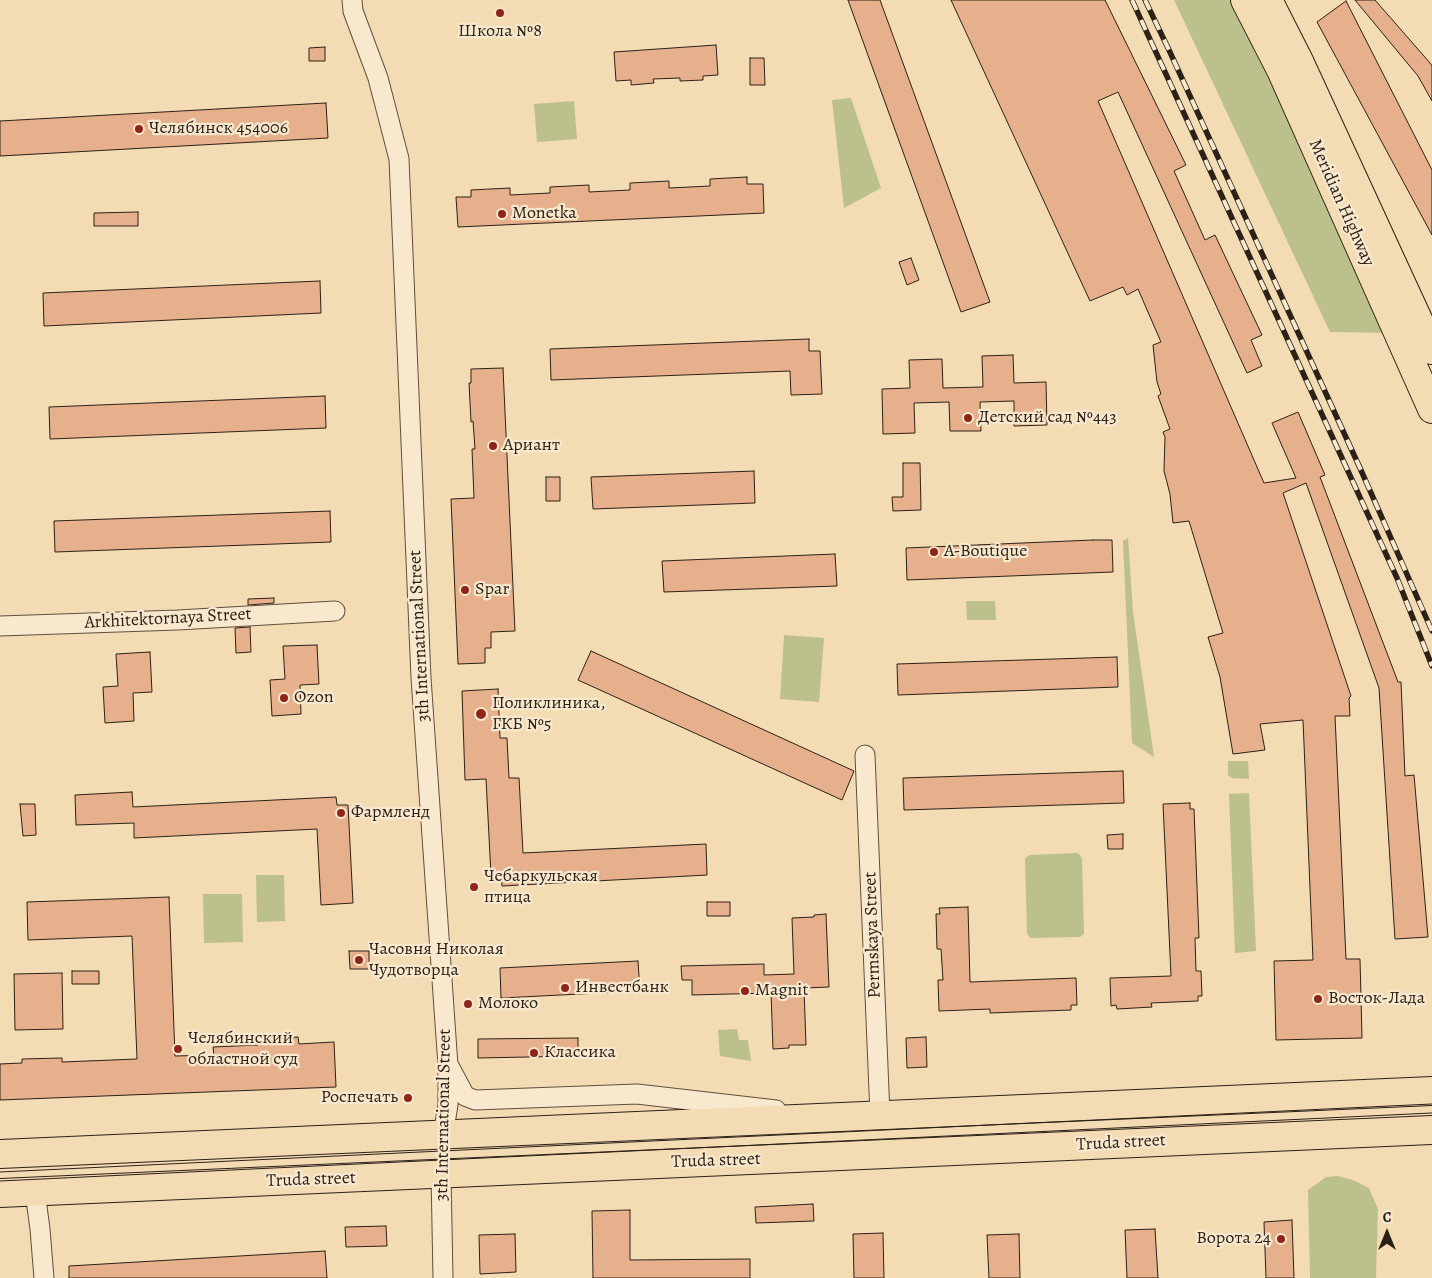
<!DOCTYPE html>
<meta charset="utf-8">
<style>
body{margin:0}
#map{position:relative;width:1432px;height:1278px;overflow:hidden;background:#f3dbb3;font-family:Alegreya,serif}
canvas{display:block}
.north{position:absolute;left:1362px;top:1208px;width:50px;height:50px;-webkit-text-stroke:4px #f7e8ce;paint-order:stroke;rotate:0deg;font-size:14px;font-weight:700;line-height:20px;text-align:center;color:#2c2117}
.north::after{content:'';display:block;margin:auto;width:18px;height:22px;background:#2c2117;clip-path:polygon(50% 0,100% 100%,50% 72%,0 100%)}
</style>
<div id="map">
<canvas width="1432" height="1278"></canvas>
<div class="north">С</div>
</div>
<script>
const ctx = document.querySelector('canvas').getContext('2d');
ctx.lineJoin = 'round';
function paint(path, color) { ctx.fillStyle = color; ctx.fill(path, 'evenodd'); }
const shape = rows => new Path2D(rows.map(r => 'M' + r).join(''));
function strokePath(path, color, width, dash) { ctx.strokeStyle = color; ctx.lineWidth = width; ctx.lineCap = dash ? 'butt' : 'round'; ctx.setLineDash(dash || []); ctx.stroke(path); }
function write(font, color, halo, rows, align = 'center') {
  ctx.font = font + ' Alegreya,serif'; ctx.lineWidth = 4.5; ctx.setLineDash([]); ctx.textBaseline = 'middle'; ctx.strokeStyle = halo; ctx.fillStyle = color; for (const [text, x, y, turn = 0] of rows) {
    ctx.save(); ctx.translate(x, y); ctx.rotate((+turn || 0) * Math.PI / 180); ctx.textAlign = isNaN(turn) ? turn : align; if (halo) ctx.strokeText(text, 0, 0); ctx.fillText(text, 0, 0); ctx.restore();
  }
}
const green = shape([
 [1174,0,1230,0,1301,140,1393,333,1330,332],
 [851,98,881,188,844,208,832,100],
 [574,101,577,139,537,142,534,104],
 [1128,538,1133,612,1154,757,1132,743,1123,541],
 [966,601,995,601,996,620,967,620],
 [784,635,824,638,819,702,780,699],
 [1228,761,1248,761,1249,779,1232,778,1228,775],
 [1249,793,1256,951,1235,953,1229,794],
 [1077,853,1080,855,1082,859,1084,934,1080,937,1030,938,1027,933,1025,858,1030,855],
 [256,875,284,875,285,921,257,922],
 [203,894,242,894,243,942,204,943],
 [737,1029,739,1040,748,1040,751,1061,720,1056,718,1030],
 [1338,1176,1353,1180,1369,1188,1378,1209,1376,1278,1310,1278,1308,1190,1326,1177]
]);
const building = shape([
 [848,0,880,0,990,302,961,312,848,0],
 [951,0,1105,0,1186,165,1174,171,1205,240,1215,235,1262,335,1251,340,1262,366,1247,373,1118,92,1098,101,1264,483,1296,478,1272,423,1298,412,1325,475,1320,477,1398,682,1401,682,1405,776,1414,775,1428,937,1395,939,1379,688,1306,483,1283,493,1351,696,1349,698,1350,716,1335,716,1346,959,1360,959,1362,1038,1276,1040,1274,961,1313,960,1303,720,1260,724,1265,750,1233,754,1220,677,1208,637,1223,633,1189,521,1173,523,1170,494,1164,471,1165,437,1163,432,1170,429,1158,396,1161,394,1157,382,1153,345,1161,342,1138,289,1127,295,1123,287,1090,301,951,0],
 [1355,0,1375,0,1430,63,1432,66,1432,101,1418,76,1355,0],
 [1346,1,1432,170,1432,235,1317,22,1346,1],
 [716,45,718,75,703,76,703,80,680,81,680,78,653,79,654,83,631,85,631,80,616,81,614,52,716,45],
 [325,47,325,61,309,61,309,48,325,47],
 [750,58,764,58,765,85,750,85,750,58],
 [326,103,328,138,0,156,0,121,326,103],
 [747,177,747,184,763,184,764,213,458,227,456,197,471,197,471,190,510,188,510,195,550,193,550,187,589,185,589,192,630,190,630,183,669,181,669,188,710,186,710,179,747,177],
 [138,212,138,226,94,226,94,213,138,212],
 [911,258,919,280,907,285,899,262,911,258],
 [320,281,321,313,44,326,43,293,320,281],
 [809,339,809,351,820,351,822,394,791,395,790,371,551,380,550,349,809,339],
 [1013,355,1014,383,1046,382,1047,425,1014,426,1014,401,980,402,981,431,950,431,949,402,914,403,915,433,883,434,882,389,910,388,909,360,942,359,943,388,983,387,982,356,1013,355],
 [503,368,515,631,491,632,491,648,485,648,485,663,458,664,451,499,474,498,472,449,475,449,473,421,471,422,469,383,471,383,471,369,503,368],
 [325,396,326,428,50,439,49,407,325,396],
 [903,463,920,463,921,510,893,511,892,497,903,497,903,463],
 [754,471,755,503,593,509,591,477,754,471],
 [546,477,560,477,560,501,546,501,546,477],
 [330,511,331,542,55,552,54,521,330,511],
 [1093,540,1112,540,1113,572,907,580,906,548,1093,540],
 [835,554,837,586,664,592,662,561,835,554],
 [274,598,274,603,248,605,248,599,274,598],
 [250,627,251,652,236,653,235,628,250,627],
 [317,645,319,684,300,685,301,714,272,716,270,680,285,679,283,646,317,645],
 [591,651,854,771,842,800,578,680,591,651],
 [150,652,152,692,133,693,134,721,105,723,103,687,118,686,116,654,150,652],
 [1117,657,1118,687,898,695,897,664,1117,657],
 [498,689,500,738,507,738,509,778,519,778,523,853,706,844,707,875,502,886,501,874,491,875,486,779,465,780,462,691,498,689],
 [1123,771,1124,803,904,810,903,778,1123,771],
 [132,792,133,807,336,797,337,805,348,805,353,903,321,905,317,829,134,838,134,823,76,825,75,795,132,792],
 [1190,803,1190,809,1194,809,1199,938,1195,938,1196,971,1201,971,1202,996,1198,996,1198,1001,1151,1003,1152,1007,1117,1009,1116,1005,1111,1006,1110,978,1171,976,1163,804,1190,803],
 [20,804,35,804,36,835,23,836,20,804],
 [1123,834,1123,849,1108,849,1107,835,1123,834],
 [169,897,175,1056,214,1055,213,1047,258,1045,258,1039,298,1037,299,1044,334,1042,336,1087,0,1100,0,1064,22,1063,22,1059,62,1058,62,1062,137,1059,132,936,28,940,27,902,169,897],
 [707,902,730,902,730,916,707,916,707,902],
 [968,907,970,982,1076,978,1077,1005,1071,1005,1071,1010,990,1013,990,1009,939,1011,938,980,943,980,941,949,937,949,936,914,940,914,939,908,968,907],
 [826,914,829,987,804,988,806,1045,789,1045,789,1048,773,1049,771,993,692,995,692,980,682,980,681,966,764,964,764,975,794,974,792,918,814,917,814,915,826,914],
 [349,951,369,951,369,969,350,969,349,951],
 [638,961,640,991,501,998,500,968,638,961],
 [72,971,99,971,99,984,72,984,72,971],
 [62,973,63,1029,15,1030,14,974,62,973],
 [926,1037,927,1067,907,1068,906,1038,926,1037],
 [578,1038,578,1056,478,1058,478,1039,578,1038],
 [813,1204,814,1221,756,1223,755,1207,813,1204],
 [630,1210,630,1260,750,1259,750,1278,593,1278,592,1211,630,1210],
 [1292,1220,1294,1278,1266,1278,1264,1222,1292,1220],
 [386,1226,387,1246,346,1247,345,1227,386,1226],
 [1155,1229,1158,1278,1127,1278,1125,1230,1155,1229],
 [883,1233,884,1278,854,1278,853,1234,883,1233],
 [515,1234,516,1272,480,1274,479,1235,515,1234],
 [1019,1234,1020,1278,989,1278,987,1235,1019,1234],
 [325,1251,327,1278,69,1278,69,1266,325,1251]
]);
const street = shape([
 [352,0,353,11,378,78,399,159,421,678,448,1066,448,1105,443,1135],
 [0,626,178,620,335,611],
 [865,755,880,1115],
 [449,1066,465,1096,475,1100,637,1094,776,1110],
 [441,1173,443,1278],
 [35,1192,40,1229,44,1278]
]);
const primary = shape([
 [1245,0,1281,70,1432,409],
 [1268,0,1299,61,1432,350],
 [0,1154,1432,1091],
 [0,1193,1432,1130]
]);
const tram = shape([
 [0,1172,1432,1104],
 [0,1181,1432,1113]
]);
const rail = shape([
 [1132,0,1397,578,1432,666],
 [1145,0,1169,50,1360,468,1432,631]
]);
const markers = [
 [500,13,5,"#8f2418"],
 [139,129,5,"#8f2418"],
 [502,214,5,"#8f2418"],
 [968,418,5,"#8f2418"],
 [493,446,5,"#8f2418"],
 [934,552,5,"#8f2418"],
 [465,590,5,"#8f2418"],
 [284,698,5,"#8f2418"],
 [481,714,6,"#8f2418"],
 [341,813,5,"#8f2418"],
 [474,887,5,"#8f2418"],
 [359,960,5,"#8f2418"],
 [565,988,5,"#8f2418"],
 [745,991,5,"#8f2418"],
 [1318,999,5,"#8f2418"],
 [468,1004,5,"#8f2418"],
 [178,1049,5,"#8f2418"],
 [534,1053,5,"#8f2418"],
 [408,1098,5,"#8f2418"],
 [1281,1239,5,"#8f2418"]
];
const poiNames = [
 ["Школа №8",500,32,"center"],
 ["Челябинск 454006",149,129],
 ["Monetka",512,214],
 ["Детский сад №443",978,418],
 ["Ариант",503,446],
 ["A-Boutique",944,552],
 ["Spar",475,590],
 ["Ozon",294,698],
 ["Поликлиника,",492,704],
 ["ГКБ №5",492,725],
 ["Фармленд",351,813],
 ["Чебаркульская",484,877],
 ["птица",484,898],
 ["Часовня Николая",369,950],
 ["Чудотворца",369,971],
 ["Инвестбанк",575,988],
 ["Magnit",755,991],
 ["Восток-Лада",1328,999],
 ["Молоко",478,1004],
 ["Челябинский",188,1039],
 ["областной суд",188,1060],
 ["Классика",544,1053],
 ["Роспечать",398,1098,"right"],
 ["Ворота 24",1271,1239,"right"]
];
const streetNames = [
 ["Meridian Highway",1341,203,66],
 ["Arkhitektornaya Street",168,619,-3],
 ["3th International Street",420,636,-93],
 ["Permskaya Street",873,935,-92],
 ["3th International Street",444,1115,-89],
 ["Truda street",1121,1143,-3],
 ["Truda street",716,1161,-2],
 ["Truda street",311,1180,-2]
];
paint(green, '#bcc08c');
paint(building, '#e7b08d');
strokePath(building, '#2c2117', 1);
strokePath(street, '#5e503e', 21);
strokePath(primary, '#2c2117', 30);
strokePath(street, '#f7e8ce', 19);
strokePath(primary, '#f3dbb3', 28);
strokePath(tram, '#2c2117', 1);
strokePath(rail, '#2c2117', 5.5);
strokePath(rail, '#f7e8ce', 4, [11]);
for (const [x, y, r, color] of markers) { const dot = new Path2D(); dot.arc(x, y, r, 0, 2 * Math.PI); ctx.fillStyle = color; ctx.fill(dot); strokePath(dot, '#f7e8ce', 2); }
write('18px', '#2c2117', '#f7e8ce', poiNames, 'left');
write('18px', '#2c2117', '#f7e8ce', streetNames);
</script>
